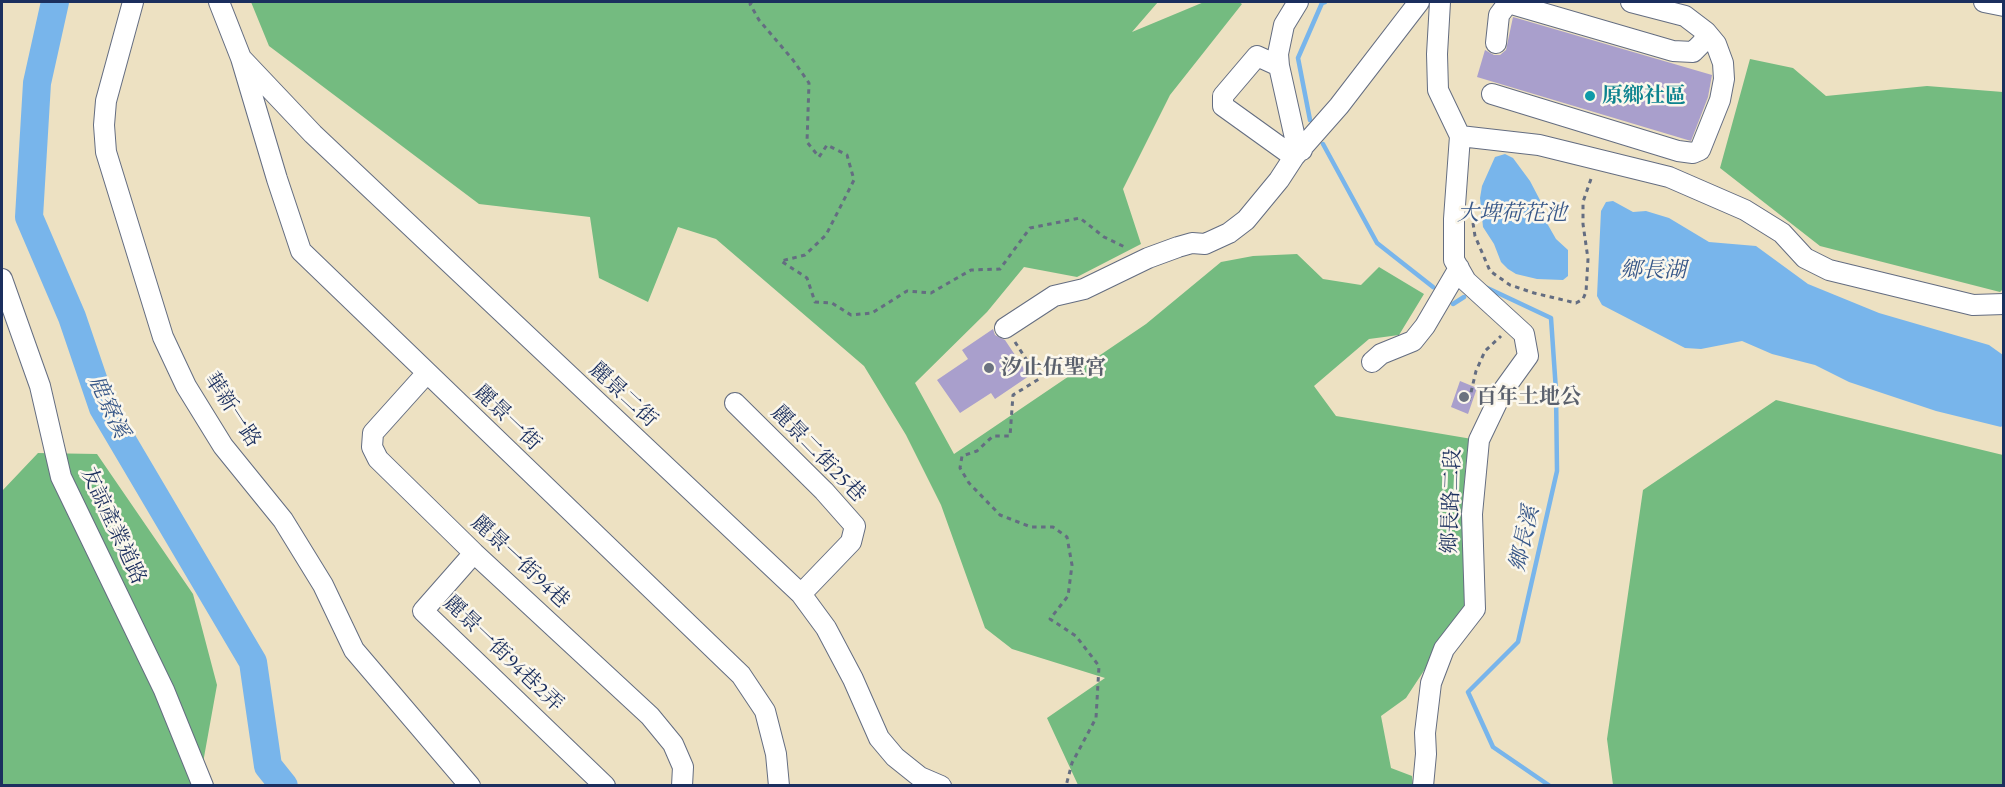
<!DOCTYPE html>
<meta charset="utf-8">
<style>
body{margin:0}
#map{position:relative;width:2005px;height:787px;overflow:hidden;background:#ede1c2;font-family:"EB Garamond",serif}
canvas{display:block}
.frame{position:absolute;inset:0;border:3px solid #1b2f5e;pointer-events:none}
</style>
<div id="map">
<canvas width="2005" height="787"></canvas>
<div class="frame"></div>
</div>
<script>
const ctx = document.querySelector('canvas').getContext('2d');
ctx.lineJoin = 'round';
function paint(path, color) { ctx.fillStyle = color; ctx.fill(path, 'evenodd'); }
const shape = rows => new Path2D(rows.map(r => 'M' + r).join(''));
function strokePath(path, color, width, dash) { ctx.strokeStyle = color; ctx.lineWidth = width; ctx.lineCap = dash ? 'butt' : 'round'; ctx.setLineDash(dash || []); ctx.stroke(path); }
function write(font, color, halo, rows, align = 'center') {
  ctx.font = font + ' "EB Garamond","Noto Serif TC",serif'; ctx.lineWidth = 5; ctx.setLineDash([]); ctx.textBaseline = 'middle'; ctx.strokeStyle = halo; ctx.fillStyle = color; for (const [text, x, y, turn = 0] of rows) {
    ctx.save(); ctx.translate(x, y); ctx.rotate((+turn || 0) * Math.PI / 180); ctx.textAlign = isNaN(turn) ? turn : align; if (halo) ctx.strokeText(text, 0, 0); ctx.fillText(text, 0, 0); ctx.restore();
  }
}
const forest = shape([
 [251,2,1158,2,1132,32,1204,2,1239,2,1242,4,1170,95,1123,189,1141,244,1077,277,1024,267,987,312,915,383,954,454,1146,324,1221,262,1253,256,1297,254,1323,279,1361,285,1379,267,1424,294,1399,335,1369,339,1314,386,1336,416,1472,439,1466,462,1462,514,1467,605,1406,698,1381,716,1391,768,1412,776,1413,785,1078,785,1047,718,1105,678,1012,649,985,628,941,505,906,435,864,366,716,239,678,227,648,302,599,278,590,217,479,204,269,46],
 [1750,59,1793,68,1826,96,1927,86,2003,92,2003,289,2000,292,1820,246,1720,168],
 [1776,400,2003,455,2003,785,1613,785,1607,739,1643,490],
 [38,453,97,454,193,594,217,685,199,785,2,785,2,491]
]);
const water = shape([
 [1505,154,1513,158,1530,181,1541,202,1544,218,1556,239,1568,250,1568,276,1563,280,1537,279,1516,274,1508,269,1501,262,1494,244,1483,227,1480,198,1482,186,1495,157],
 [1613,201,1633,212,1646,211,1669,218,1709,242,1756,246,1808,284,1879,313,1989,345,2003,355,2003,425,2001,427,1936,411,1849,382,1815,365,1772,354,1742,341,1701,349,1685,348,1602,305,1597,296,1601,211,1606,202]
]);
const stream = shape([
 [1310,120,1298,58,1322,3,1325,2],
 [1323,144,1377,243,1433,287],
 [1483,286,1551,318,1556,391,1557,471,1518,642,1468,692,1493,747,1550,786],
 [1453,304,1464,297]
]);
const river = shape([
 [55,2,37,83,29,217,72,317,103,408,253,662,268,766,284,786]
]);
const building = shape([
 [1513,17,1712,75,1708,97,1691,141,1477,77,1485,50,1494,55,1500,55,1506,50],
 [993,329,995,335,1005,340,1029,376,995,399,991,393,960,413,937,380,968,359,962,350],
 [1460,381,1477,388,1468,414,1451,407]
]);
const path = shape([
 [752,2,750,4,759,20,793,60,809,83,807,142,819,157,827,145,847,155,854,180,826,235,805,255,781,261,807,278,815,302,832,303,851,315,872,313,907,291,931,293,971,270,1000,269,1030,228,1080,218,1104,237,1127,248],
 [1473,223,1475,236,1490,271,1510,285,1534,293,1576,303,1583,299,1586,292,1588,259,1583,224,1583,202,1592,176],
 [1015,342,1039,379,1013,395,1010,436,993,436,977,451,962,456,960,468,969,483,1000,515,1031,527,1053,527,1067,537,1072,565,1068,596,1050,619,1076,636,1099,666,1096,718,1072,763,1066,786],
 [1469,401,1476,371,1485,351,1501,336]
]);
const minor = shape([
 [133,2,106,101,104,125,106,152,163,337,186,386,223,446,283,520,323,585,354,650,470,786],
 [219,2,241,58,277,179,301,251,741,675,765,711,776,754,779,786],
 [1298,2,1284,25,1278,54,1279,66,1295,138,1302,150],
 [1984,2,2004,6],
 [1496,43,1499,15,1508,3,1673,51,1693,52,1703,42,1706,32],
 [241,58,313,134,801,594,826,628,853,679,879,738,895,757,920,777,941,786],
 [1279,66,1257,56,1223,96,1223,106,1294,157],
 [1492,94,1678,151,1693,153,1700,150,1720,100,1724,79,1723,63,1716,44,1706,32,1685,16,1631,2],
 [1460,136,1539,145,1669,177,1745,210,1782,233,1805,258,1829,270,1973,305,2004,304],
 [2,279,40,386,61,477,164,690,203,786],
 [1005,328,1054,296,1084,289,1148,258,1178,247,1192,243,1205,244,1229,233,1246,220,1279,180,1294,157,1339,106,1419,2],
 [1372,362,1381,354,1413,341,1425,326,1459,268],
 [426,374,373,433,372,447,378,459,474,553,650,716,673,744,683,767,682,786],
 [735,403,824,491,855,526,851,542,801,594],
 [474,553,423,611,605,786],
 [1423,786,1426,754,1425,733,1431,683,1444,649,1475,609,1472,514,1479,440,1502,392,1528,356,1524,334,1466,281,1454,260,1454,219,1460,136,1438,90,1437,54,1440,2]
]);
const markers = [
 [1590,96,6,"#0f9aa8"],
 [989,368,6,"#6b7280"],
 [1464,397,6,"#6b7280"]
];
const cultureNames = [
 ["原鄉社區",1602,96]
];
const worshipNames = [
 ["汐止伍聖宮",1001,368],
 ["百年土地公",1476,397]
];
const streetNames = [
 ["麗景二街",623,395,43],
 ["華新一路",232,410,57],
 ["麗景一街",507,418,44],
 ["麗景二街25巷",818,454,46],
 ["鄉長路二段",1452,501,-88],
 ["友諒產業道路",113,526,65],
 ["麗景一街94巷",520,562,43],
 ["麗景一街94巷2弄",503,654,44]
];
const waterNames = [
 ["大埤荷花池",1512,214],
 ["鄉長湖",1653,271],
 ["鹿寮溪",108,407,65],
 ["鄉長溪",1525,539,-77]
];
paint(forest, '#74bb80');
paint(water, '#78b5eb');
strokePath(stream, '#78b5eb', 4.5);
strokePath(river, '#78b5eb', 28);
paint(building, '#a99fcc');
strokePath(minor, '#646d81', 22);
strokePath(path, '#646d81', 3, [4.5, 4.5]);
strokePath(minor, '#fff', 20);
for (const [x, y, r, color] of markers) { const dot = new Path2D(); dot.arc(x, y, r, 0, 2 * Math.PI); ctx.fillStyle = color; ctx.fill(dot); strokePath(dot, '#fbf7ec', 2); }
write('bold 21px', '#0d838f', '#fbf7ec', cultureNames, 'left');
write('bold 21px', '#5b616d', '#fbf7ec', worshipNames, 'left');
write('21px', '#1b2f5e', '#fbf7ec', streetNames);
write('italic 22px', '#375788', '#fbf7ec', waterNames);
</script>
